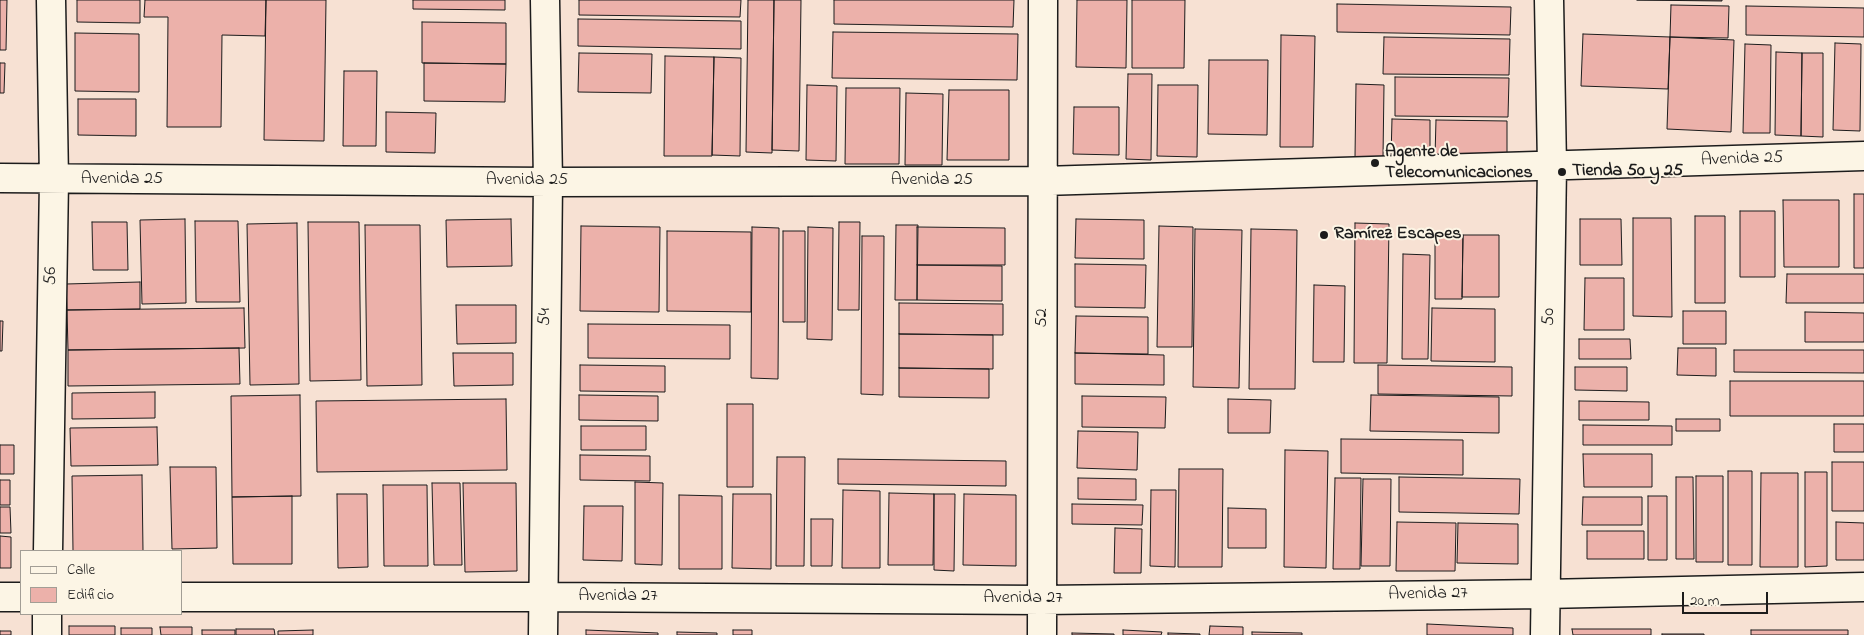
<!DOCTYPE html>
<meta charset="utf-8">
<style>
body{margin:0}
#map{position:relative;width:1864px;height:635px;overflow:hidden;background:#f7e1d3;font-family:"Indie Flower",sans-serif}
canvas{display:block}
.legend{position:absolute;left:20px;top:550px;width:162px;height:65px;box-sizing:border-box;background:#fcf5e5;border:1px solid #a29e95;margin:0;padding:6px 9px;list-style:none;font-size:15px;color:#1c1c1c}
.legend li{display:flex;align-items:center;gap:10px;height:25px}
.legend b{width:25px;border:1px solid #a29e95}
.scale{position:absolute;left:1682px;top:592px;width:86px;height:22px;box-sizing:border-box;border:2px solid #1c1c1c;border-top:0;padding-left:6px;font-size:15px;line-height:18px;white-space:nowrap;color:#1c1c1c;-webkit-text-stroke:4px #fcf5e5;paint-order:stroke}
</style>
<div id="map">
<canvas width="1864" height="635"></canvas>
<ul class="legend">
<li><b style="height:6px;background:#fcf5e5"></b>Calle</li>
<li><b style="height:14px;background:#ecb1aa"></b>Edificio</li>
</ul>
<div class="scale">20 m</div>
</div>
<script>
const ctx = document.querySelector('canvas').getContext('2d');
ctx.lineJoin = 'round';
function paint(path, color) { ctx.fillStyle = color; ctx.fill(path, 'evenodd'); }
const shape = rows => new Path2D(rows.map(r => 'M' + r).join(''));
function strokePath(path, color, width, dash) { ctx.strokeStyle = color; ctx.lineWidth = width; ctx.lineCap = dash ? 'butt' : 'round'; ctx.setLineDash(dash || []); ctx.stroke(path); }
function write(font, color, halo, rows, align = 'center') {
  ctx.font = font + ' "Indie Flower",sans-serif'; ctx.lineWidth = 4; ctx.setLineDash([]); ctx.textBaseline = 'middle'; ctx.strokeStyle = halo; ctx.fillStyle = color; for (const [text, x, y, turn = 0] of rows) {
    ctx.save(); ctx.translate(x, y); ctx.rotate((+turn || 0) * Math.PI / 180); ctx.textAlign = isNaN(turn) ? turn : align; if (halo) ctx.strokeText(text, 0, 0); ctx.fillText(text, 0, 0); ctx.restore();
  }
}
const building = shape([
 [0,0,7,0,6,50,0,50,0,0],
 [77,0,140,0,140,23,77,22,77,0],
 [145,0,266,0,265,36,222,35,221,127,167,127,168,17,144,17,145,0],
 [266,0,326,0,324,141,264,140,266,0],
 [413,0,505,0,505,10,413,9,413,0],
 [579,0,741,0,740,17,579,15,579,0],
 [748,0,774,0,772,153,746,152,748,0],
 [774,0,801,0,799,151,772,150,774,0],
 [834,0,1014,0,1013,27,834,24,834,0],
 [1077,0,1127,0,1126,68,1076,67,1077,0],
 [1132,0,1185,0,1184,68,1132,68,1132,0],
 [1637,0,1722,0,1722,1,1637,0],
 [1337,4,1511,7,1510,35,1337,32,1337,4],
 [1671,5,1729,6,1728,38,1670,37,1671,5],
 [1746,6,1864,8,1864,37,1746,35,1746,6],
 [578,19,741,21,741,49,578,46,578,19],
 [422,22,506,23,506,64,422,63,422,22],
 [833,32,1018,34,1017,80,832,78,833,32],
 [75,33,139,34,139,92,75,91,75,33],
 [1583,34,1670,37,1668,89,1581,86,1583,34],
 [1281,35,1315,36,1313,147,1280,147,1281,35],
 [1384,37,1510,39,1509,75,1383,74,1384,37],
 [1670,37,1734,40,1731,132,1667,129,1670,37],
 [1835,43,1861,44,1860,131,1833,130,1835,43],
 [1745,44,1771,45,1770,133,1743,133,1745,44],
 [1776,52,1802,53,1801,136,1775,135,1776,52],
 [579,53,652,54,651,93,578,92,579,53],
 [1802,53,1823,53,1823,137,1801,136,1802,53],
 [665,56,714,57,712,156,664,156,665,56],
 [714,57,741,58,740,156,712,155,714,57],
 [1209,60,1268,60,1267,135,1208,134,1209,60],
 [0,63,5,63,4,93,0,93,0,63],
 [424,63,506,64,505,102,424,101,424,63],
 [344,71,377,71,376,146,343,146,344,71],
 [1128,74,1152,74,1151,160,1126,159,1128,74],
 [1395,77,1509,78,1508,117,1395,116,1395,77],
 [1356,84,1384,85,1383,157,1355,157,1356,84],
 [807,85,837,86,836,161,806,160,807,85],
 [1158,85,1198,85,1197,157,1157,156,1158,85],
 [846,88,900,88,899,164,845,164,846,88],
 [949,90,1009,90,1009,160,947,160,949,90],
 [906,93,943,94,942,165,905,165,906,93],
 [78,99,136,99,136,136,78,135,78,99],
 [1074,107,1119,107,1119,155,1073,154,1074,107],
 [386,112,436,113,435,153,386,152,386,112],
 [1392,119,1430,120,1430,158,1391,158,1392,119],
 [1436,120,1507,121,1507,158,1435,157,1436,120],
 [1854,194,1864,194,1864,268,1854,268,1854,194],
 [1783,200,1839,200,1839,267,1784,267,1783,200],
 [1740,211,1775,211,1775,277,1740,277,1740,211],
 [1695,216,1725,216,1725,303,1695,303,1695,216],
 [1633,218,1671,218,1672,317,1633,316,1633,218],
 [185,219,186,303,142,304,140,220,185,219],
 [511,219,512,266,447,267,446,220,511,219],
 [1076,219,1144,220,1144,259,1075,258,1076,219],
 [1580,219,1621,219,1622,265,1580,265,1580,219],
 [195,221,238,221,240,302,196,302,195,221],
 [92,222,127,222,128,270,93,270,92,222],
 [308,222,359,222,361,380,310,381,308,222],
 [839,222,860,222,859,310,838,310,839,222],
 [297,223,299,384,250,385,247,224,297,223],
 [1355,223,1389,224,1387,363,1354,363,1355,223],
 [365,225,420,225,422,385,367,386,365,225],
 [896,225,918,225,917,300,895,300,896,225],
 [581,226,660,227,659,312,580,311,581,226],
 [1159,226,1193,227,1192,347,1157,347,1159,226],
 [752,227,779,228,778,379,751,378,752,227],
 [808,227,833,228,832,340,807,339,808,227],
 [917,227,1005,228,1005,265,917,265,917,227],
 [1195,229,1242,230,1239,388,1193,387,1195,229],
 [1251,229,1297,230,1295,389,1249,389,1251,229],
 [667,231,751,232,751,312,667,311,667,231],
 [783,231,805,231,805,322,783,322,783,231],
 [1435,234,1463,235,1462,299,1435,299,1435,234],
 [1463,235,1499,235,1499,297,1462,297,1463,235],
 [862,236,884,236,883,395,861,394,862,236],
 [1403,254,1430,255,1428,359,1402,359,1403,254],
 [1075,264,1146,265,1145,308,1075,307,1075,264],
 [917,265,1002,266,1002,301,917,300,917,265],
 [1787,274,1864,274,1864,303,1786,303,1787,274],
 [1585,278,1624,278,1624,330,1584,330,1585,278],
 [140,282,140,309,67,310,66,284,140,282],
 [1314,285,1345,286,1344,362,1313,362,1314,285],
 [899,303,1003,304,1003,335,899,334,899,303],
 [456,305,516,305,516,343,457,344,456,305],
 [244,308,245,348,68,350,67,310,244,308],
 [1432,308,1495,309,1495,362,1431,361,1432,308],
 [1683,311,1726,311,1726,344,1683,344,1683,311],
 [1805,312,1864,313,1864,342,1805,342,1805,312],
 [1076,316,1148,317,1148,354,1075,353,1076,316],
 [0,321,3,321,2,351,0,351,0,321],
 [588,324,730,325,730,359,588,358,588,324],
 [899,334,993,335,993,369,899,368,899,334],
 [1579,339,1630,339,1631,359,1579,359,1579,339],
 [239,348,240,384,68,386,68,350,239,348],
 [1678,348,1716,348,1716,376,1677,375,1678,348],
 [1734,350,1864,350,1864,373,1734,372,1734,350],
 [453,353,513,353,513,385,454,386,453,353],
 [1075,353,1164,355,1164,385,1075,384,1075,353],
 [580,365,665,366,665,392,580,391,580,365],
 [1378,365,1512,367,1512,396,1378,394,1378,365],
 [1575,367,1627,367,1627,391,1575,390,1575,367],
 [899,368,989,369,989,398,899,397,899,368],
 [1730,381,1864,381,1864,416,1730,416,1730,381],
 [155,392,155,418,72,419,72,393,155,392],
 [300,395,301,496,232,497,231,396,300,395],
 [579,395,658,396,658,421,579,420,579,395],
 [1371,395,1499,397,1499,433,1370,431,1371,395],
 [1082,396,1166,397,1165,428,1082,427,1082,396],
 [506,399,507,470,317,472,316,401,506,399],
 [1228,399,1271,400,1270,433,1228,433,1228,399],
 [1579,401,1649,402,1649,420,1579,420,1579,401],
 [727,404,753,404,753,487,727,487,727,404],
 [1676,419,1720,419,1720,431,1676,431,1676,419],
 [1834,424,1864,424,1864,452,1834,452,1834,424],
 [1583,425,1672,426,1672,445,1583,445,1583,425],
 [581,426,646,426,646,450,581,450,581,426],
 [157,427,158,465,71,466,70,428,157,427],
 [1078,431,1138,432,1137,470,1077,468,1078,431],
 [1341,439,1463,440,1463,475,1341,473,1341,439],
 [0,445,14,445,14,474,0,474,0,445],
 [1285,450,1328,451,1326,568,1284,567,1285,450],
 [1583,454,1652,454,1652,487,1584,487,1583,454],
 [580,455,650,456,650,481,580,480,580,455],
 [777,457,805,457,804,566,776,566,777,457],
 [838,459,1006,461,1006,486,838,484,838,459],
 [1832,462,1864,462,1864,511,1832,511,1832,462],
 [170,467,216,467,217,548,172,549,170,467],
 [1179,469,1223,469,1222,567,1178,567,1179,469],
 [1728,471,1752,471,1752,565,1728,565,1728,471],
 [1805,472,1827,472,1827,566,1805,567,1805,472],
 [1761,473,1798,473,1798,567,1760,567,1761,473],
 [142,475,143,551,73,551,72,476,142,475],
 [1696,476,1723,476,1723,562,1696,562,1696,476],
 [1399,477,1520,479,1519,514,1399,512,1399,477],
 [1676,477,1693,477,1694,559,1676,559,1676,477],
 [1078,478,1136,479,1136,500,1078,499,1078,478],
 [1335,478,1361,478,1360,569,1333,569,1335,478],
 [1363,479,1391,479,1390,566,1361,566,1363,479],
 [0,480,10,480,10,505,0,505,0,480],
 [635,482,663,483,662,565,635,564,635,482],
 [432,483,460,483,462,565,434,565,432,483],
 [463,483,516,483,517,571,465,572,463,483],
 [383,485,427,485,428,566,384,566,383,485],
 [843,490,880,491,880,568,842,568,843,490],
 [1151,490,1176,490,1175,567,1150,566,1151,490],
 [889,493,934,494,933,565,888,565,889,493],
 [337,494,367,494,368,567,338,568,337,494],
 [733,494,771,494,771,569,732,568,733,494],
 [934,494,955,494,954,571,934,570,934,494],
 [964,494,1016,495,1016,566,963,565,964,494],
 [679,495,722,496,722,569,679,569,679,495],
 [292,496,292,564,233,564,232,497,292,496],
 [1648,496,1667,496,1667,560,1648,560,1648,496],
 [1583,497,1642,497,1642,525,1582,525,1583,497],
 [1072,504,1143,505,1142,525,1072,524,1072,504],
 [584,506,623,506,622,561,583,560,584,506],
 [0,507,10,507,11,533,0,533,0,507],
 [1228,508,1266,509,1266,548,1228,548,1228,508],
 [811,519,833,519,832,566,811,566,811,519],
 [1397,522,1456,523,1455,571,1396,571,1397,522],
 [1836,522,1864,523,1864,560,1836,560,1836,522],
 [1458,523,1518,524,1518,564,1457,563,1458,523],
 [1115,528,1142,529,1141,573,1114,573,1115,528],
 [1587,531,1644,531,1644,559,1587,559,1587,531],
 [0,536,11,537,11,568,0,568,0,536],
 [1427,624,1513,628,1513,635,1427,635,1427,624],
 [69,626,115,626,115,635,69,635,69,626],
 [1210,626,1243,627,1243,635,1209,635,1210,626],
 [160,627,192,627,192,635,161,635,160,627],
 [121,628,152,628,152,635,121,635,121,628],
 [236,629,274,629,275,635,236,635,236,629],
 [1572,629,1651,629,1651,635,1573,635,1572,629],
 [202,630,235,630,235,635,202,635,202,630],
 [313,630,313,635,278,635,278,631,313,630],
 [586,630,658,633,658,635,586,635,586,630],
 [733,630,752,630,752,635,733,635,733,630],
 [1123,630,1162,632,1161,635,1123,635,1123,630],
 [1751,630,1848,630,1848,635,1751,635,1751,630],
 [0,631,11,631,11,635,0,635,0,631],
 [677,632,717,633,717,635,677,635,677,632],
 [1252,632,1302,633,1302,635,1252,635,1252,632],
 [1072,633,1114,634,1114,635,1072,635,1072,633],
 [1168,633,1200,634,1200,635,1168,635,1168,633],
 [1662,634,1704,634,1704,635,1662,635,1662,634]
]);
const street = shape([
 [0,178,548,182,1043,181,1864,156],
 [48,551,54,180,51,0],
 [0,597,21,597],
 [181,597,543,597,1042,600,1545,594,1864,587],
 [47,635,47,614],
 [543,635,548,182,545,0],
 [1042,635,1043,0],
 [1545,635,1552,166,1549,0]
]);
const markers = [
 [1375,163,5,"#1c1c1c"],
 [1562,172,5,"#1c1c1c"],
 [1324,235,5,"#1c1c1c"]
];
const poiNames = [
 ["Agente de",1385,153],
 ["Telecomunicaciones",1385,174],
 ["Tienda 50 y 25",1572,172],
 ["Ramírez Escapes",1334,235]
];
const streetNames = [
 ["Avenida 25",1742,160,-2],
 ["Avenida 25",122,180],
 ["Avenida 25",527,181],
 ["Avenida 25",932,181],
 ["56",52,276,-89],
 ["54",546,317,-89],
 ["50",1550,317,-89],
 ["52",1043,318,-90],
 ["Avenida 27",1428,595,-1],
 ["Avenida 27",618,597],
 ["Avenida 27",1023,599]
];
paint(building, '#ecb1aa');
strokePath(building, '#1c1c1c', 1);
strokePath(street, '#1c1c1c', 31);
strokePath(street, '#fcf5e5', 28);
for (const [x, y, r, color] of markers) { const dot = new Path2D(); dot.arc(x, y, r, 0, 2 * Math.PI); ctx.fillStyle = color; ctx.fill(dot); strokePath(dot, '#fcf5e5', 2); }
write('bold 18px', '#1c1c1c', '#fcf5e5', poiNames, 'left');
write('18px', '#1c1c1c', '#fcf5e5', streetNames);
</script>
